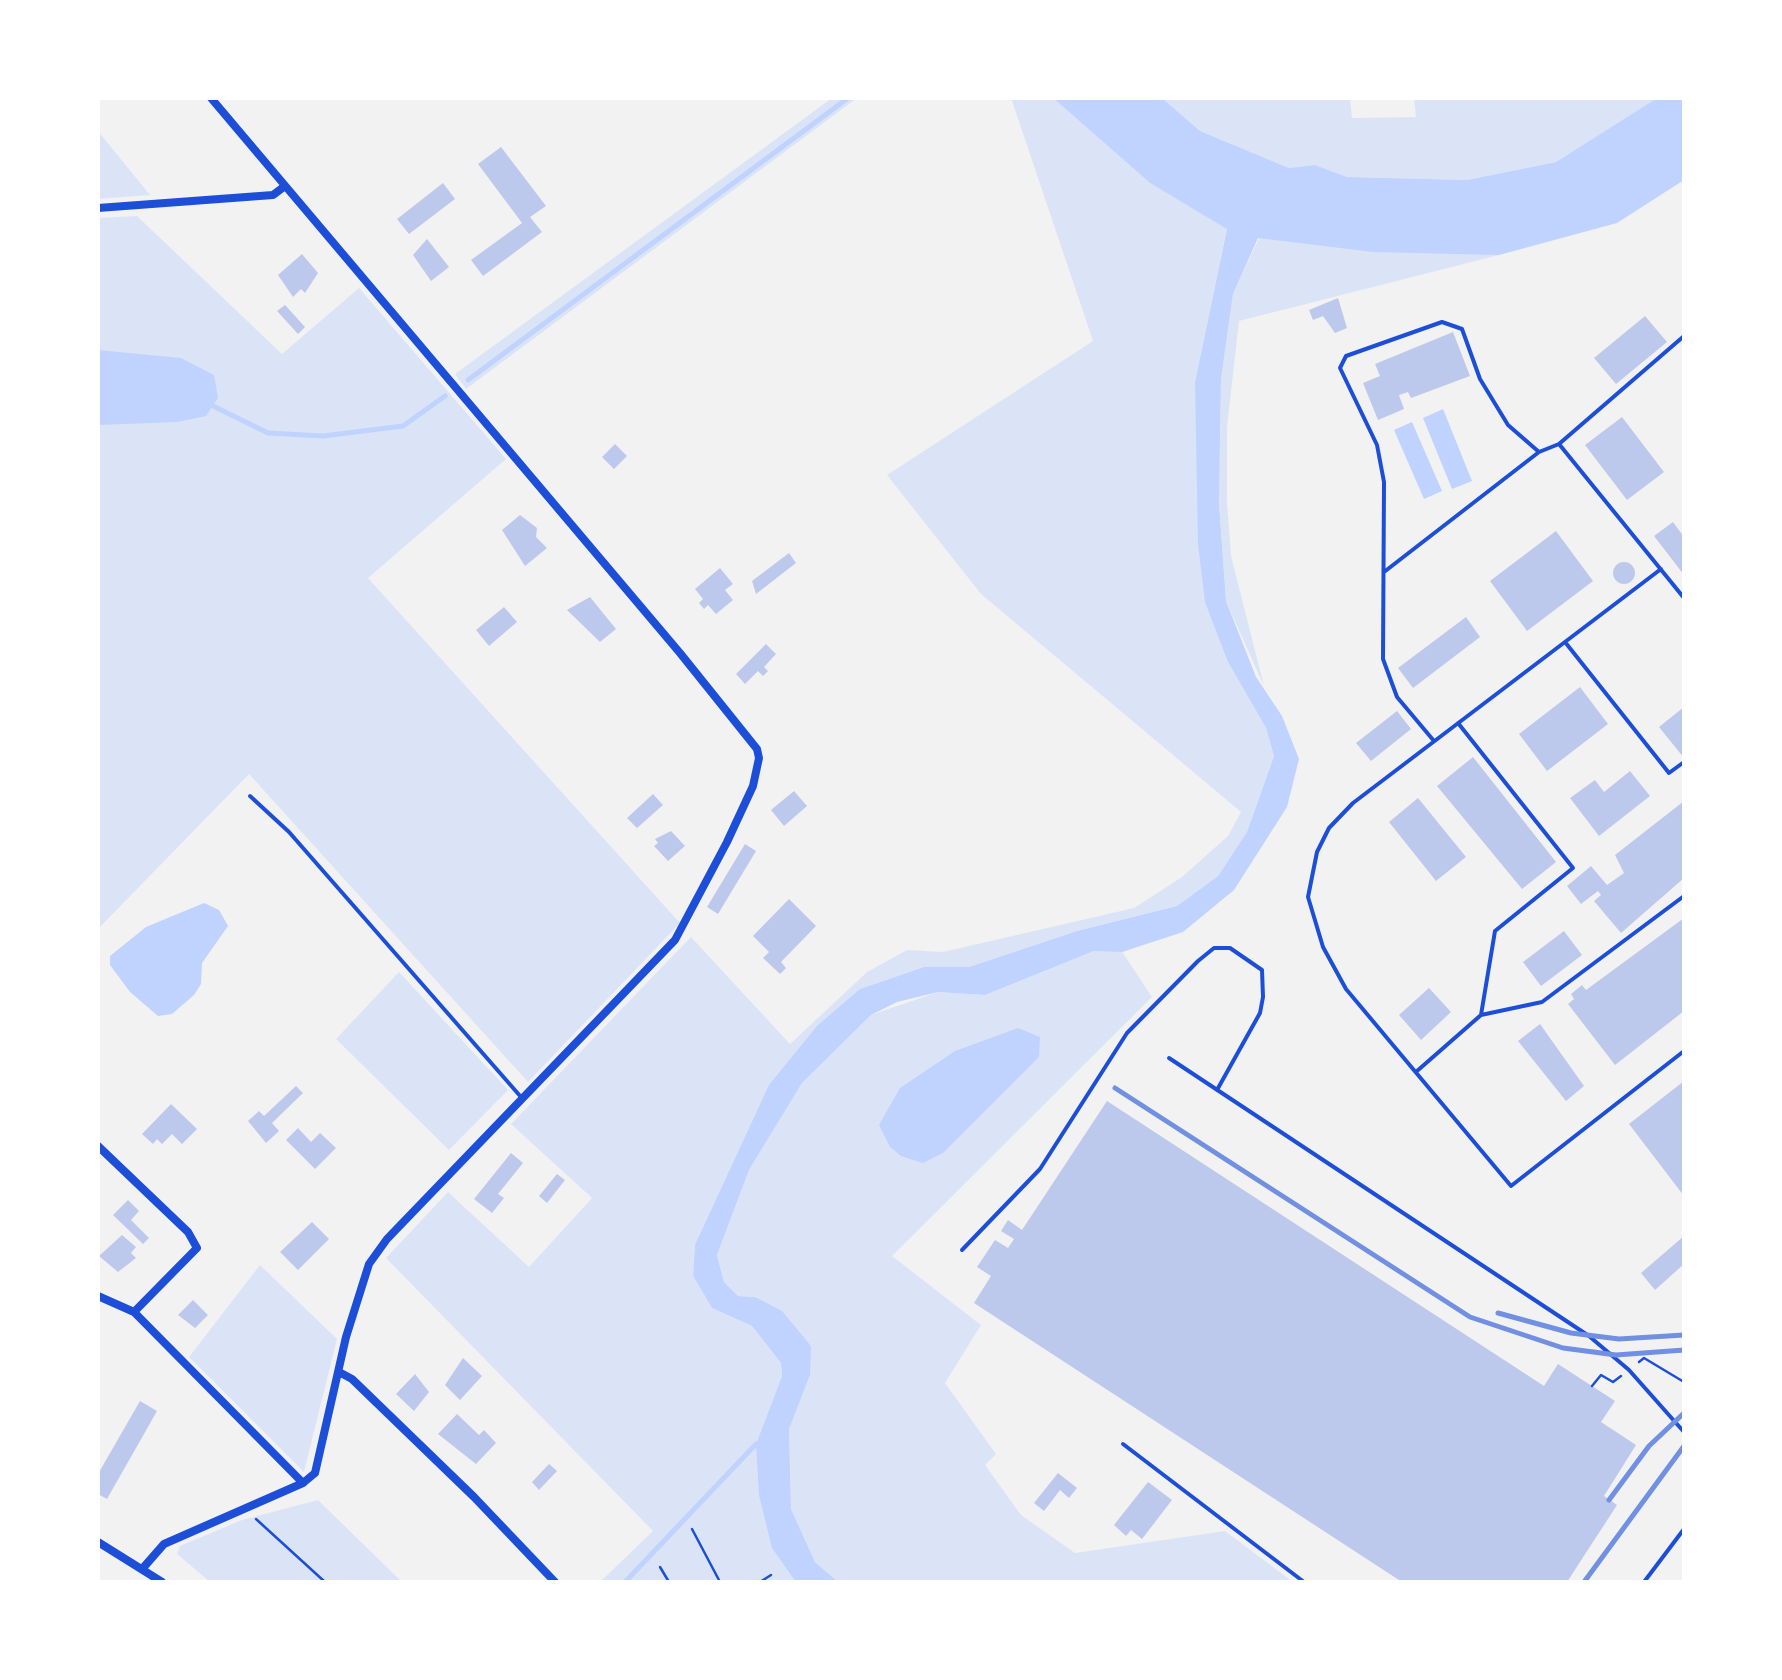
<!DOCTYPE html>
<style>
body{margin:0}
#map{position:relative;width:1782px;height:1680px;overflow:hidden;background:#f2f2f2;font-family:Cabin,sans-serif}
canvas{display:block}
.frame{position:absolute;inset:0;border:100px solid #fff;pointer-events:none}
</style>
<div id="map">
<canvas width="1782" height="1680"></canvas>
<div class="frame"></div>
</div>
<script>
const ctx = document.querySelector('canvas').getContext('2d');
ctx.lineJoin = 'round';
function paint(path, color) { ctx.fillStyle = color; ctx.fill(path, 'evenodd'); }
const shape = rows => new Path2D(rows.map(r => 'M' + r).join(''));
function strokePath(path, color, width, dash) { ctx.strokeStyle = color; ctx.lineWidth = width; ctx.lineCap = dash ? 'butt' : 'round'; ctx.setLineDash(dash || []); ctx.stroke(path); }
const green = shape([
 [832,98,857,98,466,389,455,374],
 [1011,98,1053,98,1150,183,1227,228,1195,382,1228,662,1266,728,1274,756,1247,832,1218,876,1177,906,1077,931,969,967,924,967,860,989,695,1245,693,1276,712,1308,752,1326,781,1363,782,1376,756,1444,796,1582,600,1582,653,1531,386,1258,448,1192,529,1267,592,1198,511,1124,691,937,790,1044,867,972,907,950,943,952,1134,908,1182,877,1228,836,1241,812,981,594,887,475,1093,341],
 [1162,98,1350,98,1352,118,1416,117,1414,98,1657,98,1556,162,1467,180,1347,177,1315,165,1289,168,1200,131],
 [98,131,150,195,98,199],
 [137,216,282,354,359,288,506,459,368,578,680,923,528,1082,249,774,98,929,98,218],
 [1259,238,1499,255,1239,321,1227,427,1227,502,1231,556,1264,686,1226,601,1219,503,1221,379,1233,294],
 [1121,950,1152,997,892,1256,981,1325,945,1383,996,1454,985,1465,1021,1515,1075,1553,1225,1531,1293,1582,838,1582,815,1562,791,1509,789,1428,810,1375,755,1297,738,1296,724,1282,717,1255,749,1170,802,1083,871,1015,938,992,985,995,1094,951],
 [399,972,508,1090,449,1150,336,1039],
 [260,1265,337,1339,304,1472,189,1357],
 [318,1500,402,1582,210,1582,177,1554,180,1546,242,1520]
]);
const water = shape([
 [1053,98,1162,98,1200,131,1289,168,1315,165,1347,177,1467,180,1556,162,1657,98,1684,98,1684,180,1617,223,1499,255,1373,252,1258,238,1233,294,1221,379,1219,504,1226,601,1256,677,1282,716,1299,759,1287,807,1234,890,1183,932,1122,952,1094,951,985,995,938,992,897,1002,871,1015,802,1083,749,1170,717,1255,724,1282,738,1296,755,1297,782,1311,811,1346,810,1375,789,1429,791,1509,815,1562,838,1582,796,1582,772,1548,759,1495,756,1444,782,1376,781,1363,752,1326,712,1308,693,1276,695,1245,769,1085,817,1026,860,989,924,967,969,967,1077,931,1177,906,1218,876,1247,832,1274,756,1266,728,1228,662,1205,602,1198,544,1195,382,1227,229,1150,183],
 [98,350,181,358,214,375,218,398,206,416,177,422,98,425],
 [1443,409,1472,481,1452,489,1423,418],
 [1412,422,1442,491,1424,499,1394,430],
 [204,903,219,910,228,926,202,963,201,984,194,995,172,1014,158,1016,130,992,110,965,110,956,146,927],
 [1018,1028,1040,1037,1039,1057,943,1153,923,1163,901,1156,890,1147,879,1125,900,1088,955,1051]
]);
const stream = shape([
 [468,380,848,98],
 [213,406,268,433,323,436,403,426,445,396],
 [625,1582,756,1444,762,1445]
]);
const building = shape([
 [501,147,546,206,530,217,542,232,483,276,471,260,522,223,478,164],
 [443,183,455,199,409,234,397,219],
 [427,239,449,267,431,281,413,255],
 [302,254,318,273,305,293,301,289,293,297,278,275],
 [1338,298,1347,328,1335,333,1323,316,1313,320,1309,310],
 [285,305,305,327,298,334,277,311],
 [1645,316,1667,342,1616,384,1594,358],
 [1453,332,1470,376,1411,398,1408,392,1399,395,1404,409,1378,420,1363,383,1380,376,1375,364],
 [1622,417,1664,472,1627,500,1585,445],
 [615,444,627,456,614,469,602,457],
 [520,515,537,528,536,537,547,548,525,566,502,530],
 [1673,522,1684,537,1684,575,1654,536],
 [1556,531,1593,581,1527,631,1490,581],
 [789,553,796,563,756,594,752,581],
 '1613 573a11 11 0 1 1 22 0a11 11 0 1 1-22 0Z',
 [720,568,733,584,725,590,733,600,716,614,708,605,704,609,699,603,703,599,695,589],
 [590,597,616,629,600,642,567,610],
 [504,607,517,622,489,646,476,630],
 [1466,617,1480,637,1413,688,1398,668],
 [766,644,776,654,764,667,768,671,763,676,758,671,745,684,736,674],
 [1580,687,1608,724,1547,771,1519,734],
 [1684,707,1684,758,1659,727],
 [1397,711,1411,729,1371,761,1356,743],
 [1473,757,1556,862,1522,889,1437,786],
 [1630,771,1650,796,1599,836,1570,798,1595,780,1604,792],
 [794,791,807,806,784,826,771,810],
 [653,794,663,805,637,828,627,818],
 [1418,798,1466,857,1436,881,1389,822],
 [1684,801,1684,878,1621,933,1594,901,1601,895,1598,891,1581,904,1567,886,1591,866,1607,885,1624,873,1615,855],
 [671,831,685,846,668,861,654,846,658,843,655,839],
 [745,844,756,851,718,914,707,907],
 [789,899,816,926,781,962,786,968,780,974,763,958,769,952,753,936],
 [1684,918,1684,1011,1615,1065,1568,1004,1574,999,1571,994,1582,985,1586,990],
 [1564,931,1582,955,1541,986,1523,962],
 [1429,988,1451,1012,1421,1040,1399,1015],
 [1540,1024,1584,1086,1566,1101,1518,1041],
 [1684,1081,1684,1196,1629,1124],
 [296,1086,303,1093,272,1123,279,1131,266,1143,248,1121,259,1111,264,1116],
 [1107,1101,1544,1386,1558,1364,1615,1401,1601,1422,1636,1445,1604,1496,1617,1505,1567,1582,1402,1582,974,1303,991,1276,977,1267,995,1240,1008,1248,1014,1239,1001,1231,1008,1220,1022,1230],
 [171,1104,197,1129,182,1144,172,1134,162,1144,157,1139,153,1144,142,1134],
 [298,1128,311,1142,320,1133,336,1148,315,1169,286,1140],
 [511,1153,523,1163,498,1194,504,1198,492,1213,474,1199],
 [557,1174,565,1180,547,1203,539,1196],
 [128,1200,139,1211,131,1220,149,1238,143,1244,113,1215],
 [312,1222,329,1239,298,1270,280,1252],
 [122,1235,136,1247,131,1253,136,1258,118,1272,99,1256],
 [1684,1236,1684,1264,1655,1290,1641,1273],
 [193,1300,208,1315,195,1328,178,1315],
 [463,1358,482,1376,460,1400,445,1385],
 [415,1374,429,1392,414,1411,396,1394],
 [140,1401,157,1411,107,1499,98,1494,98,1474],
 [457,1414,479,1435,484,1430,496,1443,476,1464,438,1434],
 [549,1464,557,1471,539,1490,532,1482],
 [1058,1473,1077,1488,1069,1498,1060,1490,1044,1511,1034,1503],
 [1148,1482,1172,1500,1142,1539,1131,1530,1126,1536,1114,1525]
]);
const path = shape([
 [1639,1362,1644,1358,1684,1382],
 [1592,1386,1601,1375,1613,1382,1621,1376],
 [256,1519,325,1582],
 [692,1529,720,1582],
 [660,1567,669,1582],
 [760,1582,771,1575]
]);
const service = shape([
 [1559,444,1684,598],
 [1661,569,1353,803,1329,828,1317,852,1308,897,1323,947,1346,989,1511,1186,1684,1051],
 [1384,572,1539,452,1559,444,1684,336],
 [1565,642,1669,773,1684,762],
 [1458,723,1573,868,1495,931,1481,1015],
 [1434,741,1397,697,1383,659,1384,482,1377,445,1340,368,1346,356,1442,322,1462,329,1480,379,1508,425,1539,452],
 [250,796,289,832,521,1097],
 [1169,1058,1589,1336,1629,1370,1684,1432],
 [1417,1071,1481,1015,1542,1002,1684,896],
 [962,1250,1040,1169,1127,1033,1198,961,1214,948,1230,948,1262,970,1263,997,1260,1013,1217,1090],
 [1123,1444,1304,1582],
 [1644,1582,1684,1529]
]);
const minor = shape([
 [98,208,273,195,285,186],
 [98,1146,188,1232,197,1248,134,1312],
 [98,1296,134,1312],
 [134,1312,303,1483,315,1473,346,1337,369,1264,387,1239,675,940,727,842,753,786,759,758,757,749,680,653,211,98],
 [339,1372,352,1379,474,1497,555,1582],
 [98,1542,162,1582],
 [143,1568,164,1544,303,1483]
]);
const rail = shape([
 [1115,1088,1470,1317,1563,1348,1616,1355,1684,1350],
 [1498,1313,1571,1333,1619,1339,1684,1335],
 [1609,1500,1649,1446,1684,1413],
 [1584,1582,1684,1446]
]);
paint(green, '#dbe4f7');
paint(water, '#bfd3fe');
strokePath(stream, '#bfd3fe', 5);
paint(building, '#bdc9ec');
strokePath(path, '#1d4ed8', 2.5);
strokePath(service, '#1d4ed8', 4);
strokePath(minor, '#1d4ed8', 8);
strokePath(rail, '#7290e2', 5);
</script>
